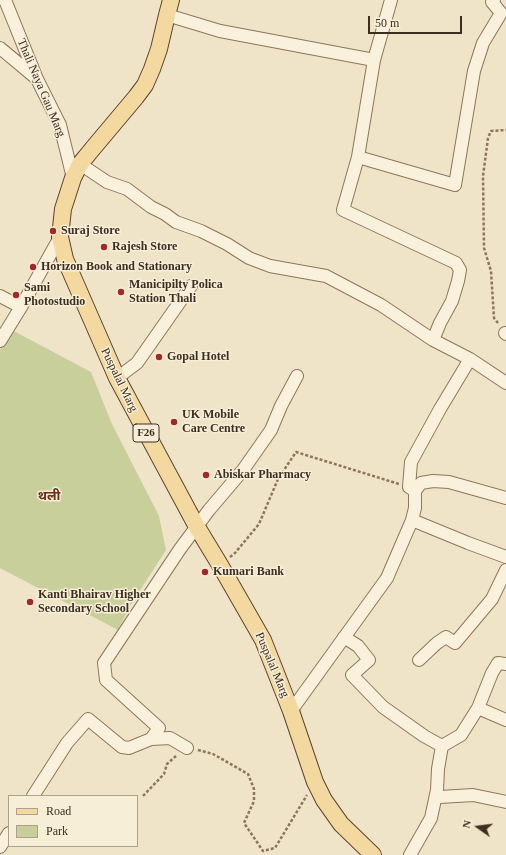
<!DOCTYPE html>
<meta charset="utf-8">
<style>
body{margin:0}
#map{position:relative;width:506px;height:855px;overflow:hidden;background:#f0e4c8;font-family:"Times New Roman",serif}
canvas{display:block}
.legend{position:absolute;left:8px;top:795px;width:130px;height:52px;box-sizing:border-box;background:#f7eed8;border:1px solid #ada18e;margin:0;padding:5px 7px;list-style:none;font-size:12px;color:#3d2e20}
.legend li{display:flex;align-items:center;gap:8px;height:20px}
.legend b{width:20px;border:1px solid #ada18e}
.north{position:absolute;left:458px;top:807px;width:40px;height:40px;-webkit-text-stroke:3px #f7eed8;paint-order:stroke;rotate:284deg;font-size:11px;font-weight:700;line-height:16px;text-align:center;color:#3d2e20}
.north::after{content:'';display:block;margin:auto;width:14px;height:18px;background:#3d2e20;clip-path:polygon(50% 0,100% 100%,50% 72%,0 100%)}
.scale{position:absolute;left:368px;top:16px;width:94px;height:18px;box-sizing:border-box;border:2px solid #3d2e20;border-top:0;padding-left:5px;font-size:12px;line-height:14px;white-space:nowrap;color:#3d2e20;-webkit-text-stroke:3px #f7eed8;paint-order:stroke}
</style>
<div id="map">
<canvas width="506" height="855"></canvas>
<ul class="legend">
<li><b style="height:5px;background:#f3d9a0"></b>Road</li>
<li><b style="height:11px;background:#c9cf9b"></b>Park</li>
</ul>
<div class="north">N</div>
<div class="scale">50 m</div>
</div>
<script>
const ctx = document.querySelector('canvas').getContext('2d');
ctx.lineJoin = 'round';
function paint(path, color) { ctx.fillStyle = color; ctx.fill(path, 'evenodd'); }
const shape = rows => new Path2D(rows.map(r => 'M' + r).join(''));
function strokePath(path, color, width, dash) { ctx.strokeStyle = color; ctx.lineWidth = width; ctx.lineCap = dash ? 'butt' : 'round'; ctx.setLineDash(dash || []); ctx.stroke(path); }
function write(font, color, halo, rows, align = 'center') {
  ctx.font = font + ' "Times New Roman","Noto Sans Devanagari",serif'; ctx.lineWidth = 3; ctx.setLineDash([]); ctx.textBaseline = 'middle'; ctx.strokeStyle = halo; ctx.fillStyle = color; for (const [text, x, y, turn = 0] of rows) {
    ctx.save(); ctx.translate(x, y); ctx.rotate((+turn || 0) * Math.PI / 180); ctx.textAlign = isNaN(turn) ? turn : align; if (halo) ctx.strokeText(text, 0, 0); ctx.fillText(text, 0, 0); ctx.restore();
  }
}
const green = shape([
 [12,330,91,372,112,424,159,516,166,550,130,606,118,630,0,568,0,350]
]);
const path = shape([
 [498,323,494,318,491,271,484,248,483,176,488,138,491,131,506,130],
 [230,557,235,553,259,524,278,479,296,452,399,484],
 [198,750,213,754,248,774,254,789,254,801,244,823,263,851,275,848,307,795],
 [143,796,164,774,167,764,176,756]
]);
const minor = shape([
 [5,0,37,79,60,125,73,178],
 [391,0,374,60,358,157,343,210,456,263,460,270,458,281,452,301,440,323,433,340],
 [167,15,220,31,374,60],
 [0,48,36,78],
 [358,157,455,185,474,71,483,43,501,13,492,2,494,0],
 [80,164,107,182,127,189,151,207,165,214,176,222,201,231,227,244,249,258,270,266,326,276,381,305,433,340,470,359,506,383],
 [0,296,21,307],
 [505,333,506,334],
 [0,341,21,307,60,237],
 [117,378,137,363,191,286],
 [415,491,421,483,433,481,449,482,506,498],
 [412,520,468,543,506,557],
 [344,637,358,646,369,660,352,675,383,707,424,736,442,746,461,735,478,708,492,673,498,663,506,664],
 [419,660,437,643,446,637,455,643,492,599,506,570],
 [478,708,506,720],
 [291,711,387,578,412,520,415,508,415,491,409,487,411,462,440,409,470,359],
 [151,739,170,738,187,748],
 [33,796,67,743,88,719,122,747,129,748,151,739,159,728,106,680,104,663,180,549,209,510,243,470,271,430,281,406,297,376],
 [440,797,473,795,506,802],
 [0,847,9,833],
 [410,855,431,818,437,790,438,769,442,746]
]);
const major = shape([
 [171,0,167,15,159,49,152,69,145,85,136,97,94,147,80,164,73,178,63,209,60,237,65,259,117,378,197,527,220,565,263,640,291,711,315,782,324,800,341,824,373,855]
]);
const markers = [
 [53,231,4,"#9e2a2b"],
 [104,247,4,"#9e2a2b"],
 [33,267,4,"#9e2a2b"],
 [121,292,4,"#9e2a2b"],
 [16,295,4,"#9e2a2b"],
 [159,357,4,"#9e2a2b"],
 [174,422,4,"#9e2a2b"],
 [206,475,4,"#9e2a2b"],
 [205,572,4,"#9e2a2b"],
 [30,602,4,"#9e2a2b"]
];
const shields = [
 [146,433,26]
];
const shieldNames = [
 ["F26",146,433]
];
const streetNames = [
 ["Thali Naya Gau Marg",41,88,67],
 ["Puspalal Marg",119,380,64],
 ["Puspalal Marg",272,665,67]
];
const poiNames = [
 ["Suraj Store",61,231],
 ["Rajesh Store",112,247],
 ["Horizon Book and Stationary",41,267],
 ["Manicipilty Polica",129,285],
 ["Station Thali",129,299],
 ["Sami",24,288],
 ["Photostudio",24,302],
 ["Gopal Hotel",167,357],
 ["UK Mobile",182,415],
 ["Care Centre",182,429],
 ["Abiskar Pharmacy",214,475],
 ["Kumari Bank",213,572],
 ["Kanti Bhairav Higher",38,595],
 ["Secondary School",38,609]
];
const neighbourhoodNames = [
 ["थली",49,497]
];
paint(green, '#c9cf9b');
strokePath(minor, '#8d765c', 14);
strokePath(major, '#5b4430', 18);
strokePath(path, '#8d765c', 2.5, [3, 2]);
strokePath(minor, '#faf1dc', 12);
strokePath(major, '#f3d9a0', 16);
for (const [x, y, r, color] of markers) { const dot = new Path2D(); dot.arc(x, y, r, 0, 2 * Math.PI); ctx.fillStyle = color; ctx.fill(dot); strokePath(dot, '#f7eed8', 1.5); }
for (const [x, y, w] of shields) { const box = new Path2D(); box.roundRect(x - w / 2, y - 9, w, 18, 3); ctx.fillStyle = '#f7eed8'; ctx.fill(box); strokePath(box, '#3d2e20', 1); }
write('bold 11px', '#3d2e20', null, shieldNames);
write('12px', '#3d2e20', '#f7eed8', streetNames);
write('bold 12px', '#3d2e20', '#f7eed8', poiNames, 'left');
write('bold 13px', '#6b2e1e', '#f7eed8', neighbourhoodNames);
</script>
